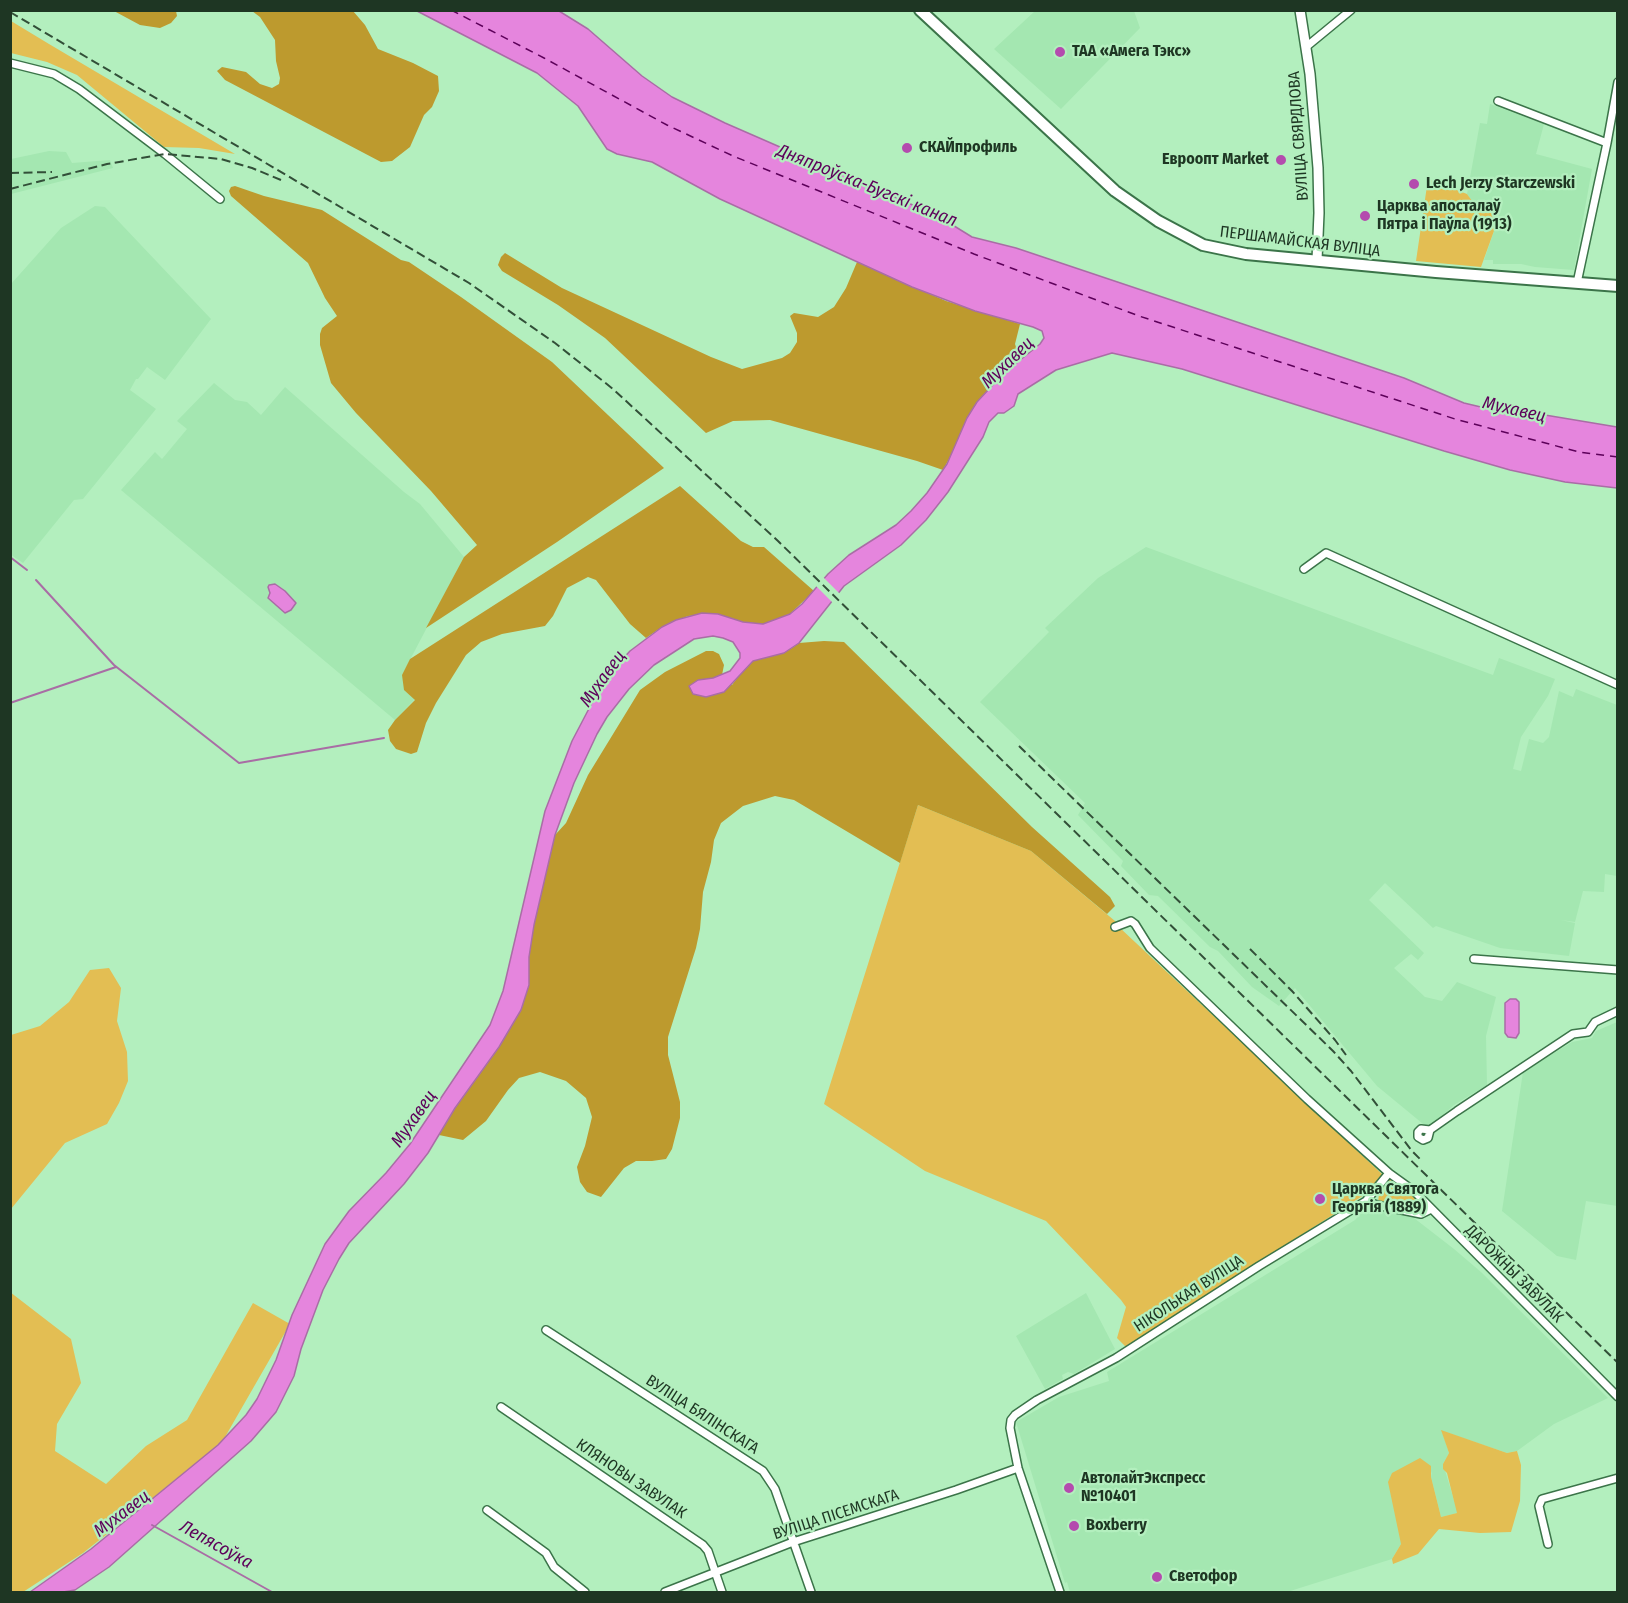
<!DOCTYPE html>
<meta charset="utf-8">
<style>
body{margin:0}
#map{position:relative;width:1628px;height:1603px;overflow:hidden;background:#b3efbe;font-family:"Fira Sans Condensed",sans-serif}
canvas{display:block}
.frame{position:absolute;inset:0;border:12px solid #1e3623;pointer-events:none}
</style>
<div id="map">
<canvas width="1628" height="1603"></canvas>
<div class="frame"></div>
</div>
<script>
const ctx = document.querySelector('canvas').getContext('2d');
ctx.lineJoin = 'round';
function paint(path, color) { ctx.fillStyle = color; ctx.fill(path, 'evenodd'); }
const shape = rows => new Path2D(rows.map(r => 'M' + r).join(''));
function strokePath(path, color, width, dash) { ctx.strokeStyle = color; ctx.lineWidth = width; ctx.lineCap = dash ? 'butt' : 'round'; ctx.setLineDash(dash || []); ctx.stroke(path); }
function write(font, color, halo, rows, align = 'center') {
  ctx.font = font + ' "Fira Sans Condensed",sans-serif'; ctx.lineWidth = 4.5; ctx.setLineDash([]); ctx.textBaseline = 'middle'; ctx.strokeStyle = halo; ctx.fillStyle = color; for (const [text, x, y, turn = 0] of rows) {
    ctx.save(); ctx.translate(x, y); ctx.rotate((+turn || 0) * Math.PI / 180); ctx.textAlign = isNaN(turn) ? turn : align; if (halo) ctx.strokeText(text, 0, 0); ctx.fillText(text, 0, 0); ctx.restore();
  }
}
const built = shape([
 [1035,11,1134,11,1140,28,1061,109,994,49],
 [1490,104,1544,124,1536,154,1592,169,1574,270,1535,267,1521,264,1493,264,1493,260,1484,260,1499,217,1475,205,1467,194,1480,123,1487,124],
 [49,151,66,152,72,163,110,160,113,168,11,194,11,159],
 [95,206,105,207,211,319,165,380,147,367,138,379,136,379,130,390,156,409,83,499,74,500,23,563,10,554,11,284,61,228],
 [214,383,235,400,247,402,261,415,285,387,404,492,420,504,464,557,402,675,415,699,395,720,121,490,155,452,162,459,187,429,177,421],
 [1146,547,1493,675,1499,658,1555,679,1548,696,1521,737,1513,769,1521,771,1529,739,1543,743,1549,737,1559,691,1573,697,1576,689,1617,705,1617,876,1605,874,1604,892,1583,891,1575,922,1561,920,1575,923,1569,956,1500,948,1436,926,1433,928,1385,883,1369,900,1424,953,1418,960,1411,954,1394,968,1425,997,1442,1001,1457,982,1496,997,1486,1036,1487,1085,1454,1105,1428,1128,1377,1086,1295,988,1279,1006,1252,987,1218,951,1210,947,1158,896,1149,895,1121,866,1123,861,1078,815,1085,803,980,702,1049,632,1045,628,1098,578],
 [1617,1022,1617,1206,1586,1201,1576,1260,1557,1256,1502,1211,1523,1072,1572,1042,1592,1038,1596,1031],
 [1364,1210,1380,1210,1414,1218,1454,1249,1481,1272,1608,1398,1554,1424,1517,1451,1507,1453,1442,1431,1449,1453,1443,1464,1458,1513,1441,1517,1431,1477,1432,1471,1401,1544,1392,1559,1287,1592,1070,1592,1067,1582,1065,1583,1016,1422,1059,1397,1109,1381,1107,1372,1355,1220],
 [1086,1293,1115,1349,1074,1374,1068,1372,1062,1375,1063,1379,1045,1389,1016,1336]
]);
const green = shape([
 [11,21,49,44,235,154,199,148,164,147,77,75,47,62,11,53],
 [1428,179,1467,194,1475,205,1499,217,1481,267,1416,261],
 [918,805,1031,851,1115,921,1119,927,1383,1175,1375,1188,1126,1347,1117,1338,1126,1307,1121,1300,1046,1221,925,1171,824,1104],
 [109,968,121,988,117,1021,127,1052,128,1081,119,1103,107,1124,65,1143,11,1209,11,1035,40,1026,69,1002,90,970],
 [1394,1179,1418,1199,1420,1206,1417,1209,1411,1210,1378,1202,1380,1187,1387,1180],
 [10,1292,71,1339,81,1383,57,1424,55,1451,106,1484,146,1446,187,1420,253,1303,290,1324,221,1444,83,1553,23,1592,10,1592],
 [1441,1430,1507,1453,1517,1451,1521,1465,1520,1501,1511,1532,1480,1533,1439,1529,1418,1554,1393,1564,1392,1559,1401,1544,1388,1482,1392,1473,1420,1458,1431,1466,1431,1477,1441,1517,1457,1513,1447,1473,1443,1469,1443,1464,1449,1453]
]);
const forest = shape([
 [114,11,176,11,177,16,171,23,160,28,140,25],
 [252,11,353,11,365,25,378,49,413,63,438,76,439,91,432,107,424,115,410,147,392,161,381,162,225,80,217,71,222,67,246,72,260,84,272,88,279,84,280,78,276,61,275,40,260,17],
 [235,186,264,196,322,210,401,260,409,262,461,297,552,362,664,468,557,542,426,628,464,557,477,545,431,491,356,413,331,383,320,345,320,334,322,328,337,316,325,298,308,263,231,196,229,191,231,187],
 [505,253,562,288,711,357,742,369,782,358,790,353,797,342,797,333,790,316,794,313,818,317,834,307,846,288,857,262,946,301,1020,324,1015,344,1020,359,977,402,967,418,954,450,943,470,917,461,770,420,733,421,706,433,605,338,558,305,502,271,498,265,501,257],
 [680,486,741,541,753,547,764,547,814,591,790,614,763,624,743,622,718,614,688,616,662,627,646,638,630,624,596,580,588,577,567,588,553,616,545,626,502,634,481,642,466,655,436,703,426,723,417,752,411,754,396,749,390,741,388,730,395,720,415,700,404,690,402,675,410,659],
 [824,641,844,642,1032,827,1110,897,1115,906,1107,914,1031,851,918,805,900,863,794,800,775,796,743,806,721,823,714,840,711,862,703,892,700,929,696,948,668,1037,668,1055,680,1102,680,1118,672,1149,666,1159,652,1161,636,1161,624,1168,601,1197,587,1192,580,1182,577,1167,585,1146,592,1117,586,1098,566,1081,540,1072,519,1078,508,1090,486,1121,463,1140,439,1135,455,1108,499,1047,521,1010,529,985,529,957,534,925,555,835,566,823,588,775,640,690,665,672,706,651,713,651,719,654,724,665,722,675,713,678,732,685,743,670,753,661,792,648,799,643]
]);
const water = shape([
 [417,11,559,11,588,29,642,76,672,97,725,123,938,216,972,237,1016,248,1404,378,1464,403,1485,408,1545,415,1617,427,1617,488,1565,482,1510,470,1444,451,1182,369,1112,353,1056,370,1018,394,1014,406,1004,413,998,413,989,422,983,437,948,492,926,520,901,545,844,586,799,643,784,653,753,661,724,692,706,697,693,694,689,686,698,680,713,678,730,671,740,658,740,653,733,642,723,638,713,636,694,639,654,665,629,689,607,717,597,734,574,783,555,835,534,925,529,957,529,985,521,1010,499,1047,455,1108,428,1153,404,1184,349,1243,339,1259,323,1290,301,1349,294,1376,276,1412,251,1441,109,1567,75,1590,63,1592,30,1592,91,1549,218,1445,246,1415,257,1399,276,1360,292,1315,325,1244,349,1211,386,1173,410,1144,490,1025,503,991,545,811,572,741,605,678,630,651,662,627,676,620,702,613,718,614,743,622,763,624,790,614,802,604,828,574,849,555,896,525,911,511,927,493,947,464,967,418,977,402,1003,374,1040,344,1044,338,1042,331,1033,327,975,311,912,287,720,199,652,162,617,154,607,149,578,106,537,73,417,11],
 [275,584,285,591,296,603,291,610,285,613,268,598,270,593,268,587,269,585,275,584],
 [1510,999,1516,999,1519,1002,1519,1033,1516,1038,1508,1037,1505,1033,1505,1003,1510,999]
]);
const pier = shape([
 [822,576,841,595,833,603,815,585]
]);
const stream = shape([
 [10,557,27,570],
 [36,580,114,665,239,763,384,738],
 [10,703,116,667],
 [152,1525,272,1592]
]);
const ferry = shape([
 [451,10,544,58,667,125,733,156,974,254,1139,316,1455,419,1579,452,1618,457]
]);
const minor = shape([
 [1306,47,1351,10],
 [10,63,54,74,79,89,165,154,220,199],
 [1498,101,1607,143],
 [1577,283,1607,143,1618,82],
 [1304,569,1326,553,1618,685],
 [1115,927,1131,921,1135,924,1150,948,1307,1099,1389,1173,1366,1201],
 [1474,959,1618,970],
 [1430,1130,1421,1129,1418,1132,1418,1137,1423,1140,1428,1138,1430,1130,1457,1111,1573,1034,1588,1032,1595,1022,1618,1011],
 [1389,1173,1414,1191,1618,1397],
 [546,1330,763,1471,775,1489,811,1592],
 [501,1407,703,1545,708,1551,722,1592],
 [487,1510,546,1553,554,1567,585,1592],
 [1548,1544,1539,1506,1542,1499,1618,1478],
 [665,1592,793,1542,956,1490,1018,1468],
 [1060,1592,1018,1468,1010,1428,1011,1420,1015,1415,1037,1400,1116,1358,1259,1266,1366,1201,1377,1205,1421,1214,1431,1209]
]);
const secondary = shape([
 [1300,10,1310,74,1318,168,1319,213,1317,260]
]);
const primary = shape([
 [920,10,1115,191,1158,221,1203,245,1246,254,1436,272,1618,286]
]);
const rail = shape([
 [10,12,469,283,555,343,613,389,778,541,1618,1363],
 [10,173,52,172],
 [10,189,107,164,165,154,221,159,252,168,281,180],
 [1019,746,1333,1051,1351,1071,1412,1151,1421,1160],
 [1250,949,1292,991,1335,1040,1346,1055]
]);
const markers = [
 [1060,52,6,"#b44bae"],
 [907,148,6,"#b44bae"],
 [1281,160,6,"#b44bae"],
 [1414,184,6,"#b44bae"],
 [1365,216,6,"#b44bae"],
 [1320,1199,6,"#b44bae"],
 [1069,1488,6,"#b44bae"],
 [1074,1526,6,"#b44bae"],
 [1157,1577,6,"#b44bae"]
];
const poiNames = [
 ["ТАА «Амега Тэкс»",1072,52],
 ["СКАЙпрофиль",919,148],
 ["Евроопт Market",1269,160,"right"],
 ["Lech Jerzy Starczewski",1426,184],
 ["Царква апосталаў",1377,207],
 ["Пятра і Паўла (1913)",1377,225],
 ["Царква Святога",1332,1190],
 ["Георгія (1889)",1332,1208],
 ["АвтолайтЭкспресс",1081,1479],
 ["№10401",1081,1497],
 ["Boxberry",1086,1526],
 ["Светофор",1169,1577]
];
const streetNames = [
 ["ВУЛІЦА СВЯРДЛОВА",1299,136,-94],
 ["ПЕРШАМАЙСКАЯ ВУЛІЦА",1300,242,7],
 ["ДАРОЖНЫ ЗАВУЛАК",1514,1274,45],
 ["НІКОЛЬКАЯ ВУЛІЦА",1189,1294,-33],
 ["ВУЛІЦА БЯЛІНСКАГА",702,1415,33],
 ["КЛЯНОВЫ ЗАВУЛАК",631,1479,34],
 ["ВУЛІЦА ПІСЕМСКАГА",836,1515,-18]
];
const waterNames = [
 ["Дняпроўска-Бугскі канал",867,186,22],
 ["Мухавец",1008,363,-44],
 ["Мухавец",1514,410,13],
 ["Мухавец",603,679,-54],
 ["Мухавец",414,1119,-55],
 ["Мухавец",122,1514,-37],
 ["Лепясоўка",216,1545,29]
];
paint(built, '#a4e7b1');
paint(green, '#e3be53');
paint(forest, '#bd9a2e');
paint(water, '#e585dd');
strokePath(water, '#a96da5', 1.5);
paint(pier, '#b3efbe');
strokePath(stream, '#a96da5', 2);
strokePath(ferry, '#5d015a', 1.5, [8, 6]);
strokePath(minor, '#3b7449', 10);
strokePath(secondary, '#3b7449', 12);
strokePath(primary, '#3b7449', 14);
strokePath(minor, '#fff', 7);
strokePath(secondary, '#fff', 9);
strokePath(primary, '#fff', 10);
strokePath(rail, '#324f38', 2, [9, 4.5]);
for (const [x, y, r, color] of markers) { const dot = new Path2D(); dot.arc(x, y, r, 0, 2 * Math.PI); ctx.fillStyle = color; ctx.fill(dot); strokePath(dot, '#b3efbe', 2); }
write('bold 16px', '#1e3623', '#b3efbe', poiNames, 'left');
write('16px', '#1e3623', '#b3efbe', streetNames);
write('italic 18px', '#5d015a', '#b3efbe', waterNames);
</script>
